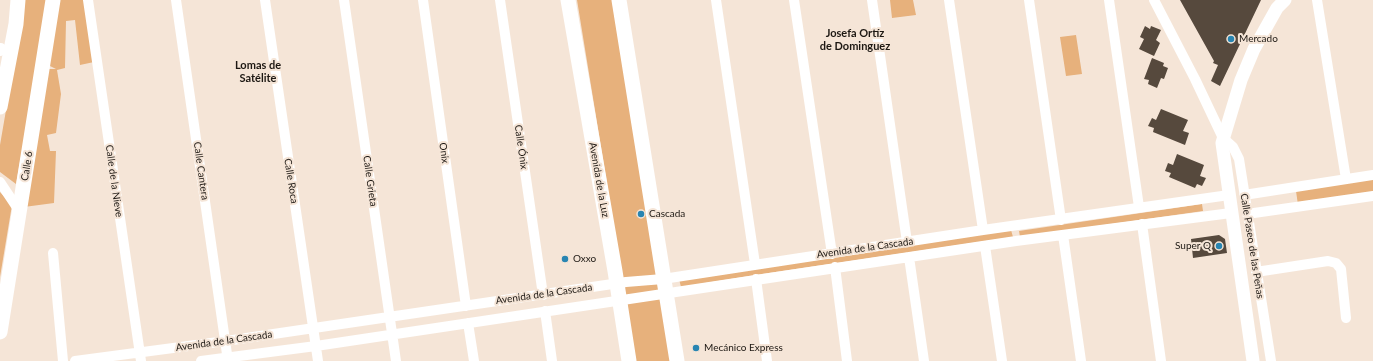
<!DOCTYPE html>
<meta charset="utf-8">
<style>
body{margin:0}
canvas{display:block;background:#f5e5d7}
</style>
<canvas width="1373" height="361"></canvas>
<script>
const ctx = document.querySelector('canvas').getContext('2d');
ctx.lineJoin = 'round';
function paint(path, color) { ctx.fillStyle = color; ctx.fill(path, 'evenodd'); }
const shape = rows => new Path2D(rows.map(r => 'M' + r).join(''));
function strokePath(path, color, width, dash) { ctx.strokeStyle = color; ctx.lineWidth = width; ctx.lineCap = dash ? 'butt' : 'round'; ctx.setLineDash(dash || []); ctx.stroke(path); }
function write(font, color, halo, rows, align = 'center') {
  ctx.font = font + ' Lato,sans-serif'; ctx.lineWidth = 4; ctx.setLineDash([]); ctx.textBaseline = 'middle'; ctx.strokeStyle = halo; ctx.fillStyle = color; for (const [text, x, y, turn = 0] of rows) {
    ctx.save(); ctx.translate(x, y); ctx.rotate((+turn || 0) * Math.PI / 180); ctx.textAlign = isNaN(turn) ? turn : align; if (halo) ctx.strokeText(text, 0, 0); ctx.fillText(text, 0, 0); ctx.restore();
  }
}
const green = shape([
 [25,0,49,0,16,184,0,172,0,145],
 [60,0,84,0,94,62,80,65,75,20,66,21,65,68,57,70,61,94,56,133,47,135,50,151,56,151,54,203,24,207,47,69,56,69,48,65],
 [577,0,612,0,671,361,636,361],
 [890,0,913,0,916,15,892,18],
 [1076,35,1082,74,1066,76,1060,37],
 [1373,178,1373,192,1298,205,1296,191],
 [0,192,12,205,0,277],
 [1202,204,1203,211,1020,237,1019,231],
 [1011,230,1013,237,755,275,681,287,679,279]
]);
const building = shape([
 [1180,0,1261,0,1220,86,1211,81,1218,65,1213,63,1214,61],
 [1145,26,1150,29,1151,26,1161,30,1156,40,1160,43,1154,56,1139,49,1144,39,1140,37],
 [1152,58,1164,63,1163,66,1168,68,1164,79,1161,78,1157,88,1148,84,1149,80,1144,79],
 [1161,109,1188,120,1183,131,1189,133,1185,145,1153,132,1154,128,1148,126,1152,118,1156,120],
 [1177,154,1204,165,1200,176,1206,178,1202,186,1197,184,1195,188,1169,177,1171,173,1165,171,1168,163,1173,165],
 [1219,235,1225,239,1227,253,1193,258,1191,239]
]);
const minor = shape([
 [88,0,141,361],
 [176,0,228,361],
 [265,0,318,361],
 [344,0,396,361],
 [423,0,466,306],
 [500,0,543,295],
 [716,0,755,264],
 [794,0,832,254],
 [872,0,907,242],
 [949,0,983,230],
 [1029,0,1061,220],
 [1109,0,1139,207],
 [1154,0,1195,79,1223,138,1233,147,1239,159,1271,361],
 [1317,0,1346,179],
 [0,51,1,48],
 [0,182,20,212],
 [1244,195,1373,175],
 [1247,214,1373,196],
 [1142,224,1161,361],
 [1063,235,1081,361],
 [985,246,1002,361],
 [53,253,63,361],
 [909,257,924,361],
 [835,267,847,361],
 [1256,272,1328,261,1336,263,1341,269,1346,318],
 [756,279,767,361],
 [545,311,552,361],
 [468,323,474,361],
 [75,361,226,341,626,282,663,279,983,230,1229,195],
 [201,361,316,346,1016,241,1231,213]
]);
const tertiary = shape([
 [1253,361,1222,143,1241,80,1254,49,1277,8,1285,0]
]);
const secondary = shape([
 [568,0,615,271,629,361],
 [619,0,677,361],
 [0,107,16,24,18,0],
 [0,332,53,0]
]);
const markers = [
 [1231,39,4,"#2885b2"],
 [641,214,4,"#2885b2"],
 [1219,246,4,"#2885b2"],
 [565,259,4,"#2885b2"],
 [696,348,4,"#2885b2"]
];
const poiNames = [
 ["Mercado",1239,39],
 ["Cascada",649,214],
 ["Super Q",1211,246,"right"],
 ["Oxxo",573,259],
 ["Mecánico Express",704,348]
];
const streetNames = [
 ["Calle Ónix",521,147,82],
 ["Onix",444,153,82],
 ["Calle 6",27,166,-81],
 ["Calle Cantera",201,171,82],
 ["Avenida de la Luz",599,180,80],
 ["Calle de la Nieve",114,181,82],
 ["Calle Roca",291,181,81],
 ["Calle Grieta",370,181,82],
 ["Calle Paseo de las Peñas",1252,246,81],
 ["Avenida de la Cascada",865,248,-8],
 ["Avenida de la Cascada",544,294,-8],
 ["Avenida de la Cascada",224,341,-8]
];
const neighbourhoodNames = [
 ["Josefa Ortíz",855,33],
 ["de Dominguez",855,46],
 ["Lomas de",258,65],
 ["Satélite",258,78]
];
paint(green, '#e7b17c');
paint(building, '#56493d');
strokePath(minor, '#fff', 10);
strokePath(tertiary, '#fff', 13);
strokePath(secondary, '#fff', 15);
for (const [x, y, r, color] of markers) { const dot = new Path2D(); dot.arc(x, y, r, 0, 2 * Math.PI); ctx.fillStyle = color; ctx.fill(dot); strokePath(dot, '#f5e5d7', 1.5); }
write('10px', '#1d1813', '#f5e5d7', poiNames, 'left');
write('10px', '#1d1813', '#f5e5d7', streetNames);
write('bold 11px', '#1d1813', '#f5e5d7', neighbourhoodNames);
</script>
